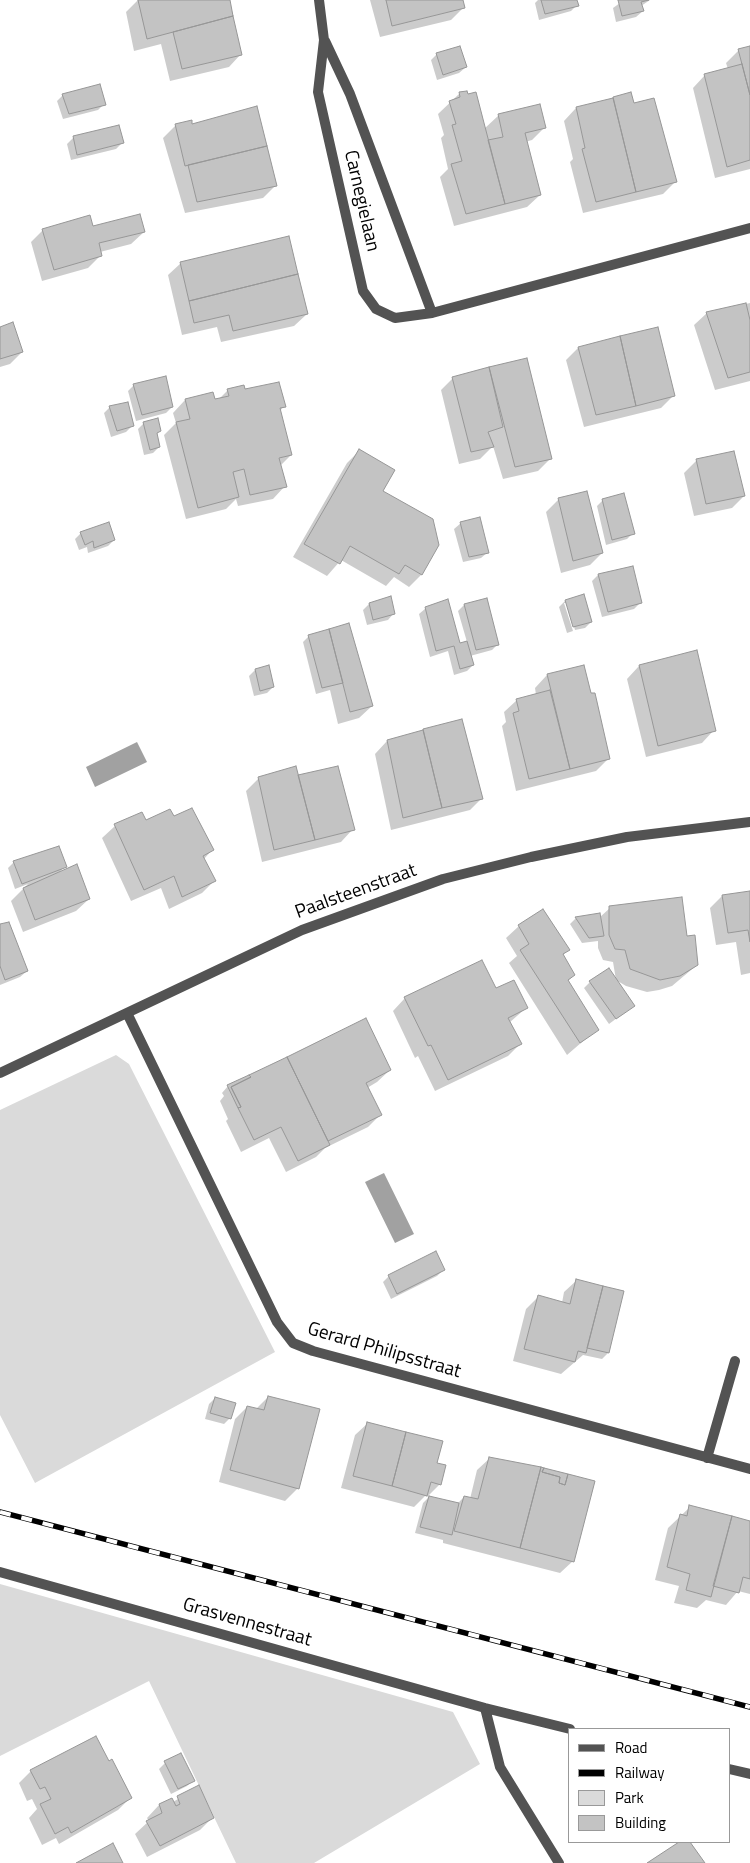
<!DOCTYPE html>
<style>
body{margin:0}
#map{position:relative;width:750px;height:1863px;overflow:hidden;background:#fff;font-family:"Titillium Web",sans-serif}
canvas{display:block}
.legend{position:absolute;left:568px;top:1728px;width:162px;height:115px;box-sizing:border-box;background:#fff;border:1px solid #999;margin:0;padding:6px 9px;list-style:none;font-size:15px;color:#000}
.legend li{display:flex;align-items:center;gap:10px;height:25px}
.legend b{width:25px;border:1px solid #999}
</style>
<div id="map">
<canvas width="750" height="1863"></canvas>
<ul class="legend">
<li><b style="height:6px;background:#535353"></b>Road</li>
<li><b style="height:6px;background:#000"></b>Railway</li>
<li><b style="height:14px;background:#dadada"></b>Park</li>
<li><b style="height:14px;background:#c3c3c3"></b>Building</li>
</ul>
</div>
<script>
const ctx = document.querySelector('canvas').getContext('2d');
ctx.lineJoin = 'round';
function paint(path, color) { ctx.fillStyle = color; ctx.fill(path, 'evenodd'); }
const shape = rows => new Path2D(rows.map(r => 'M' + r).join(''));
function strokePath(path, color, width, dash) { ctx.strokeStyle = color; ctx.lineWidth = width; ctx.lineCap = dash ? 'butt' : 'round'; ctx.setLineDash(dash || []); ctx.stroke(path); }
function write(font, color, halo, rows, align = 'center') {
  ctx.font = font + ' "Titillium Web",sans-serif'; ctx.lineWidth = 5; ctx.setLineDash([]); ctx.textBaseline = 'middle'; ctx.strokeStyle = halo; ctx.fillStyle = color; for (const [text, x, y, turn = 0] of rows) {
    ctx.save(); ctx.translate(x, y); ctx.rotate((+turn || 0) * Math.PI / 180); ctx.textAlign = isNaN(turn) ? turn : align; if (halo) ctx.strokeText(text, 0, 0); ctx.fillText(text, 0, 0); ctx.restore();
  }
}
const green = shape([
 [116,1055,129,1064,275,1352,35,1483,0,1415,0,1110],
 [0,1584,453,1712,480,1764,314,1863,236,1863,149,1681,0,1756]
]);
const water = shape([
 [137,742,147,762,95,787,86,767],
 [384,1173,414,1234,395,1243,365,1182]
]);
const shadow = shape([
 [138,0,228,0,241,54,229,67,170,81,161,44,134,51,126,12],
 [370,0,461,0,463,8,451,20,380,37],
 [538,0,576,0,577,5,571,11,539,20,535,3],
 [624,0,650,0,641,6,643,11,636,17,616,22,613,8],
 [750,47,750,169,715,178,693,88,705,75,728,69,726,63,739,50],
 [437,54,466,67,459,73,437,80,431,60],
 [459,94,484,129,499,115,545,127,532,140,525,142,540,195,527,207,454,226,440,177,448,169,441,138,444,135,438,114],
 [630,94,633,104,675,182,663,194,583,213,570,162,573,159,564,121,576,108],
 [63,95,104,104,98,110,63,119,57,101],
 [176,125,275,186,263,198,185,213,163,138],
 [118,126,122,143,116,149,71,160,67,144,73,138],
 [92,227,144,232,131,244,100,252,101,255,88,268,42,281,31,242,43,230],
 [181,263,307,314,294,326,221,342,217,327,182,335,168,275],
 [750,303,750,381,715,390,694,325,707,313],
 [0,328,22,352,10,364,0,367],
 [657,328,674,395,661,408,584,427,566,360,578,348],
 [526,359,551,458,538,471,503,479,493,446,480,459,459,464,441,390,453,378],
 [134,385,172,407,166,413,136,421,128,391],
 [228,390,244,391,284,406,280,411,291,455,280,466,285,486,273,499,238,506,236,499,226,509,186,519,164,435,176,423,173,413,185,400,219,399],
 [110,407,132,426,126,432,111,437,104,413],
 [144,423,160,430,156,434,159,447,153,453,144,455,138,429],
 [359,451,381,491,438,545,421,575,409,587,394,577,386,586,341,560,327,576,293,557,347,463],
 [696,461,744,496,732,508,694,516,684,473],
 [559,499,602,553,590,565,561,573,546,512],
 [603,500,633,533,627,539,606,545,597,506],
 [461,523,488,552,481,558,463,562,454,529],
 [81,533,114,540,108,546,88,553,87,547,79,550,75,539],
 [632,568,640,603,634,609,602,617,592,581,598,575],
 [565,601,591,622,585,628,575,630,567,603,564,603,573,631,567,633,559,607],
 [369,604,394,613,388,620,367,625,363,610],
 [464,605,498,644,492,650,470,656,473,665,467,671,454,675,448,651,430,657,419,614,426,608,459,644,467,642,458,611],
 [309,636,372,706,359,718,338,724,330,690,316,694,303,642],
 [696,652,714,730,702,743,646,757,627,679,639,666],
 [255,670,273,687,267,693,254,696,249,676],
 [547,675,609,758,596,771,516,791,502,726,506,722,504,712,517,700,536,695,535,688],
 [461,721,482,798,470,810,391,830,375,754,387,741],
 [297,777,353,829,341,842,262,862,246,791,259,778],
 [141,813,145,821,173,817,212,850,204,859,214,881,202,893,169,909,161,888,131,901,102,838,115,826],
 [14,862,65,866,58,874,89,899,76,911,23,932,11,901,28,884,15,889,8,868],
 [750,892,750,973,741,975,736,942,716,945,710,908,722,896],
 [610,908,697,965,672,986,659,990,647,992,626,986,616,980,613,962,603,960,598,948,598,941,582,943,570,924,576,918,600,917],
 [0,926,27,971,20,977,0,985],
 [519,926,568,950,563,955,574,975,567,982,597,1029,567,1055,509,963,517,956,506,938],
 [590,982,633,1006,609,1024,584,988],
 [496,990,526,1008,509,1023,520,1044,508,1056,435,1091,418,1056,415,1058,393,1011,405,998],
 [390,1070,377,1082,367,1088,380,1115,368,1127,325,1148,316,1157,286,1172,269,1138,241,1152,226,1121,228,1119,220,1101,224,1096,222,1093,228,1086],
 [443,1270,437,1276,391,1299,383,1282,389,1276],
 [577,1280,623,1292,608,1353,602,1359,583,1355,561,1374,513,1361,526,1309,539,1296,562,1303,564,1292],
 [268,1397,298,1488,285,1501,219,1482,235,1419,247,1407,256,1409],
 [215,1398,230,1418,224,1424,205,1419,209,1404],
 [368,1423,436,1464,444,1466,439,1485,427,1497,457,1504,464,1497,470,1499,477,1470,490,1458,573,1561,560,1573,443,1543,443,1540,415,1533,423,1503,429,1497,425,1496,414,1507,341,1488,355,1435],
 [690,1507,750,1522,750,1594,738,1591,726,1605,706,1600,697,1608,674,1603,679,1586,655,1580,668,1528],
 [165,1763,193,1780,187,1786,171,1794,159,1769],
 [31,1771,130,1798,118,1810,59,1844,56,1838,42,1845,29,1818,37,1809,32,1799,27,1801,19,1783],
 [198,1787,213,1817,200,1830,147,1857,135,1834,149,1821,147,1818,159,1805,171,1799,173,1802]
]);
const building = shape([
 [138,0,230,0,233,16,147,39,138,0],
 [386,0,463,0,465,8,392,26,386,0],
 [541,0,577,0,579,6,545,14,541,0],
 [618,0,649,0,641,2,644,11,622,16,618,0],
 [233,16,242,55,182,69,173,32,233,16],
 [460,46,467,67,443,75,436,53,460,46],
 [750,46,750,95,738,49,750,46],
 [742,64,750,95,750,160,727,167,704,74,742,64],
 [100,84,106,105,69,114,62,94,100,84],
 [467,91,468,94,476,92,505,204,466,214,451,164,462,161,452,125,456,124,449,101,460,97,459,92,467,91],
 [631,92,634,103,654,98,677,182,636,192,613,97,631,92],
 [613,98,636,192,596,202,582,149,585,148,576,107,613,98],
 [540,104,546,128,525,133,541,195,505,204,488,140,503,137,498,114,540,104],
 [257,106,267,146,185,166,175,124,192,120,192,124,257,106],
 [119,125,124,143,77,155,73,136,119,125],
 [267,146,277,186,197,202,188,165,267,146],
 [140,214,145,232,99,243,102,256,54,270,42,229,90,215,93,226,140,214],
 [289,236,298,274,189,301,180,262,289,236],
 [298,274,308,314,233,331,229,315,194,323,189,301,298,274],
 [746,303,750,320,750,372,728,378,706,312,746,303],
 [13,322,23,352,0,359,0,327,13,322],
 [658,327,675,396,636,406,620,336,658,327],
 [620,336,636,406,596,415,578,347,620,336],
 [527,358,552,459,515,467,489,367,527,358],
 [489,367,503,427,488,432,494,447,471,452,452,377,489,367],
 [166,376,173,407,142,415,133,384,166,376],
 [279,382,286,407,280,408,292,455,279,458,287,487,250,495,244,469,233,472,239,497,198,508,176,422,190,419,185,399,213,392,215,399,229,396,227,389,244,385,245,389,279,382],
 [128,402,134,426,117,431,109,406,128,402],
 [158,418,161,431,157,433,160,447,150,450,143,422,158,418],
 [359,449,395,470,383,491,433,519,439,545,422,575,405,565,399,574,350,546,340,564,304,544,359,449],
 [734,451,745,496,706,504,696,459,734,451],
 [587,491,603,553,573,561,558,498,587,491],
 [624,493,635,534,612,540,602,499,624,493],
 [480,517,489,553,469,557,460,522,480,517],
 [109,522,115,540,94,548,93,541,85,545,80,532,109,522],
 [633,566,642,603,608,612,598,574,633,566],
 [584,594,592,622,573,627,565,600,584,594],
 [391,596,395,614,373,620,369,603,391,596],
 [487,598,499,645,476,650,464,604,487,598],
 [448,599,460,643,467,641,474,665,460,669,454,646,436,651,425,607,448,599],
 [349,623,373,706,350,712,329,629,349,623],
 [329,629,343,683,322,688,308,635,329,629],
 [697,650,716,731,658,746,639,665,697,650],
 [269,665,274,687,260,691,255,669,269,665],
 [584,665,591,693,595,693,610,759,570,769,547,674,584,665],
 [550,690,570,769,529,779,513,713,519,711,516,699,550,690],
 [462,719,483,799,442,808,423,729,462,719],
 [423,730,442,808,403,818,387,740,423,730],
 [296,766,315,840,274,850,258,777,296,766],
 [338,766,355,830,315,840,298,775,338,766],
 [192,808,214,850,203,856,216,881,182,897,174,876,144,890,114,824,142,812,146,820,170,809,174,816,192,808],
 [59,846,67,867,22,884,13,861,59,846],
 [77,864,90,899,35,920,23,888,77,864],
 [750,891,750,942,748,930,728,933,722,895,750,891],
 [682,897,687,936,695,935,698,965,680,976,660,980,630,969,625,950,615,949,609,935,609,906,682,897],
 [543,909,570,950,563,954,575,975,568,980,599,1030,580,1043,520,950,529,944,518,925,543,909],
 [600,913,604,936,589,938,575,917,600,913],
 [9,922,28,971,5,980,0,966,0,924,9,922],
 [482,960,496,988,514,980,528,1008,508,1018,522,1044,448,1080,431,1045,428,1046,404,997,482,960],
 [609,968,635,1006,616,1019,589,981,609,968],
 [366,1018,391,1070,366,1083,382,1115,328,1141,287,1057,366,1018],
 [287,1057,330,1145,298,1161,281,1127,254,1140,238,1108,241,1107,231,1087,251,1077,249,1075,287,1057],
 [249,1075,251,1077,231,1087,241,1107,238,1108,227,1085,249,1075],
 [436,1251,445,1270,397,1294,388,1275,436,1251],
 [576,1279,603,1286,586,1353,578,1351,575,1362,524,1349,538,1295,570,1304,576,1279],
 [603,1286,624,1291,609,1353,587,1348,603,1286],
 [268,1396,320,1409,299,1489,230,1470,247,1406,264,1410,268,1396],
 [215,1397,236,1403,231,1419,210,1413,215,1397],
 [367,1422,406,1432,392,1486,353,1476,367,1422],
 [406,1432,443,1441,437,1463,446,1465,441,1485,431,1482,427,1496,392,1486,406,1432],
 [489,1457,541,1467,520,1548,454,1531,464,1496,478,1499,489,1457],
 [541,1467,544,1468,542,1472,560,1477,559,1483,565,1485,568,1474,595,1481,574,1562,520,1548,541,1467],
 [544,1468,568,1474,565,1485,559,1483,560,1477,542,1472,544,1468],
 [429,1496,459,1503,452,1535,420,1527,429,1496],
 [689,1505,732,1516,711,1597,686,1590,690,1574,667,1567,680,1514,687,1516,689,1505],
 [732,1516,750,1521,750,1579,743,1577,739,1593,713,1586,732,1516],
 [96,1736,109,1761,112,1759,132,1798,71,1833,68,1827,55,1834,40,1804,51,1799,45,1787,40,1789,30,1770,96,1736],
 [181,1753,195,1781,178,1789,164,1761,181,1753],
 [199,1785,214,1818,160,1846,146,1821,162,1813,159,1804,172,1798,176,1806,180,1804,177,1796,199,1785],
 [679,1842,690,1842,705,1863,647,1863,679,1842],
 [113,1843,123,1863,76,1863,113,1843]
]);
const minor = shape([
 [319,0,324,40,318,92,363,291,376,309,395,318,432,313,750,228],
 [325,41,350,94,432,313],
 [127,1013,277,1322,293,1343,313,1351,750,1469],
 [0,1073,302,930,443,879,531,857,627,837,750,822],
 [707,1458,735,1361],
 [0,1572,485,1708,570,1729],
 [485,1708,500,1767,559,1863],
 [729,1769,750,1774]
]);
const rail = shape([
 [0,1512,750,1707]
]);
const streetNames = [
 ["Carnegielaan",361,201,77],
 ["Paalsteenstraat",356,892,-20],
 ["Gerard Philipsstraat",384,1351,16],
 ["Grasvennestraat",247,1623,16]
];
paint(green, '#dadada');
paint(water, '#a1a1a1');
paint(shadow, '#0003');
paint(building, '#c3c3c3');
strokePath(building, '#979797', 1);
strokePath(minor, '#535353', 10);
strokePath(rail, '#000', 5.5);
strokePath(rail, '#fff', 4, [11]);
write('19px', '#000', '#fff', streetNames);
</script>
